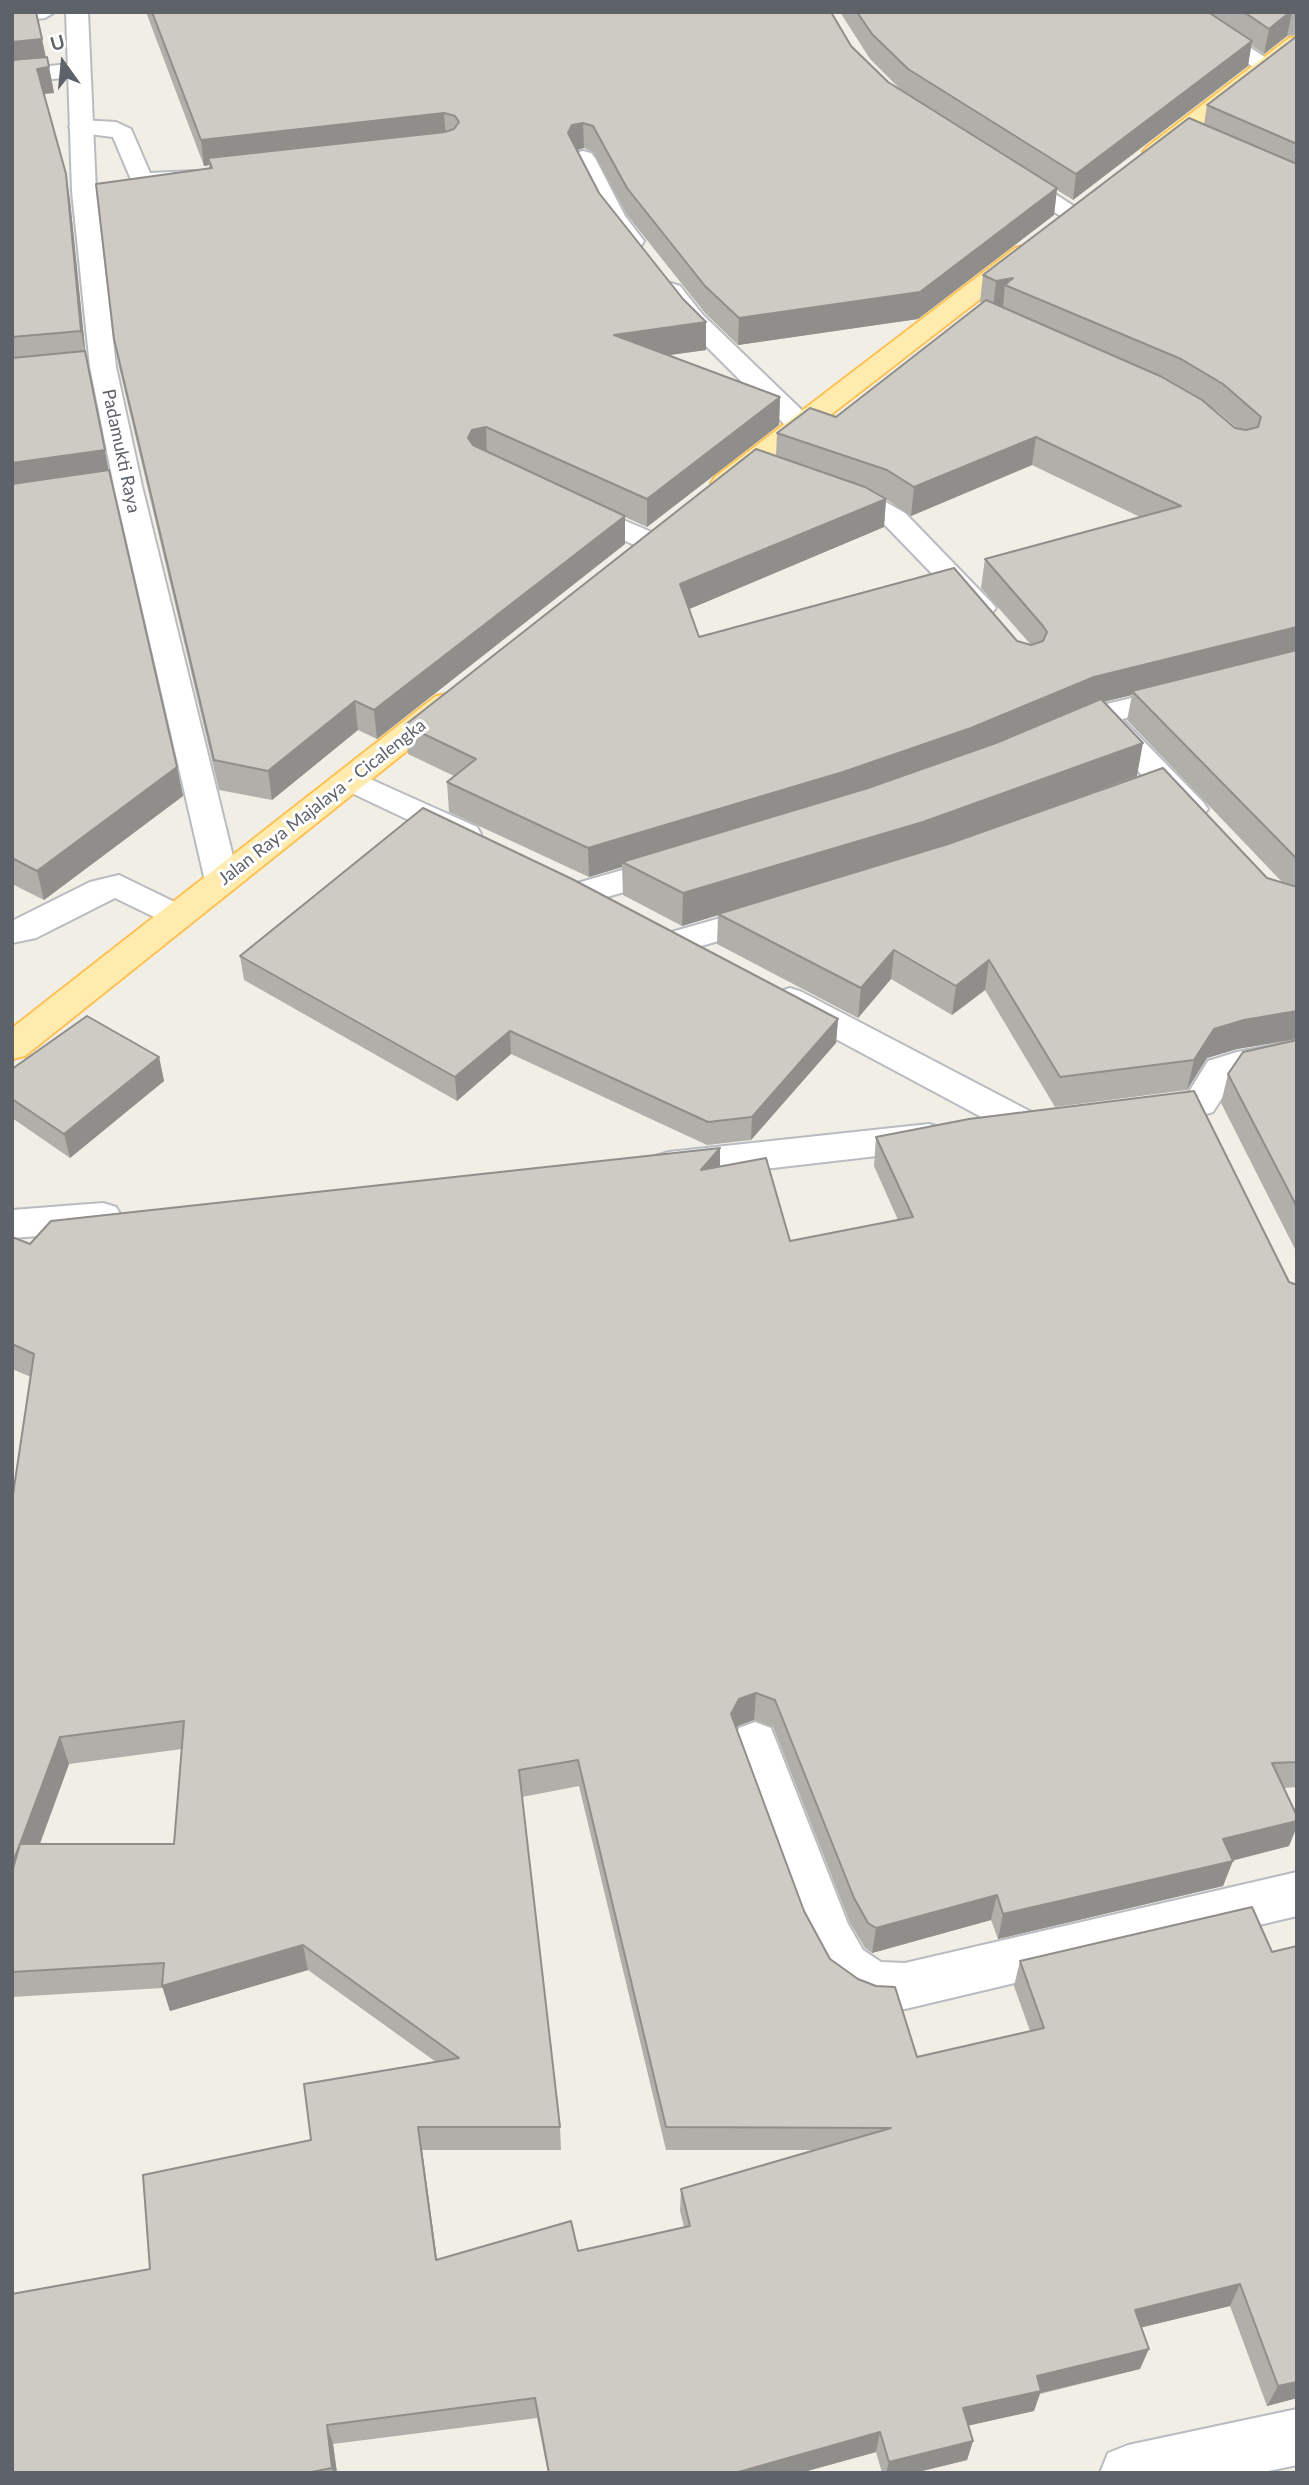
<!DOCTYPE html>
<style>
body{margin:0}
#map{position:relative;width:1309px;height:2485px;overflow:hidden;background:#f1eee6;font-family:Lato,sans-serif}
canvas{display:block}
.frame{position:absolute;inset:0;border:14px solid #5d6368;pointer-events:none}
.north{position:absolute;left:28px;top:28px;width:70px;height:70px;-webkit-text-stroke:5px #fff;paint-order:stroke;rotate:345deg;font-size:19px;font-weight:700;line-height:28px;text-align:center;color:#5d6368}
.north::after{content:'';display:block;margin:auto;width:24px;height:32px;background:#5d6368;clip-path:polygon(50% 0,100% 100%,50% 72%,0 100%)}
</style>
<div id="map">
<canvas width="1309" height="2485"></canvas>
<div class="frame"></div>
<div class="north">U</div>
</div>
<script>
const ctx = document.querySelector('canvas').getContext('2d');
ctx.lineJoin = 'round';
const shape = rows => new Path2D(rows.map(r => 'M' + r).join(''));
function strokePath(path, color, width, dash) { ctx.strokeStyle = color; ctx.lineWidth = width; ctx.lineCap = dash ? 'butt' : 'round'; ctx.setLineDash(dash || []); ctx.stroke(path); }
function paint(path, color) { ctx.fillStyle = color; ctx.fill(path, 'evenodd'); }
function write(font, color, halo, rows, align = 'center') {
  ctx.font = font + ' Lato,sans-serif'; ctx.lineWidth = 6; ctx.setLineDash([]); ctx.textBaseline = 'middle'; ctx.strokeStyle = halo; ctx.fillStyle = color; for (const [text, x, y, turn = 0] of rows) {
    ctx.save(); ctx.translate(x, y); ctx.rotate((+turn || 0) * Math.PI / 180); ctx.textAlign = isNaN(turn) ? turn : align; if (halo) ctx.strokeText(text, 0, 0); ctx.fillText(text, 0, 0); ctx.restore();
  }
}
const service = shape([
 [119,875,189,909,194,917,189,925,177,928,115,898,36,938,12,943,12,921,90,882,119,875]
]);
const minor = shape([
 [12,12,55,12,45,18,12,22,12,12],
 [1172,12,1197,12,1278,66,1267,73,1259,71,1172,12],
 [78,63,86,65,89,70,86,75,12,84,12,70,78,63],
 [80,120,116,122,131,129,150,173,194,171,202,173,206,178,202,183,194,185,152,188,132,182,113,137,72,132,69,127,80,120],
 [583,151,591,153,595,158,625,216,644,241,641,246,623,246,602,218,571,158,575,153,583,151],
 [1011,168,1019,170,1087,215,1083,220,1075,222,1067,220,1003,180,999,175,1003,170,1011,168],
 [671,283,680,286,703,315,811,419,814,425,811,431,791,431,685,325,658,291,662,286,671,283],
 [836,485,884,501,905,513,991,602,996,608,991,614,981,617,971,614,885,525,864,513,826,499,822,493,826,487,836,485],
 [576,500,661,536,665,542,661,548,651,551,641,548,566,514,562,508,566,502,576,500],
 [1181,686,1192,688,1196,695,1192,702,1122,719,1203,802,1208,809,1203,816,1192,819,1181,816,1097,728,1065,740,1054,738,1049,731,1054,724,1090,708,1181,686],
 [350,770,477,827,481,834,477,841,465,844,453,841,339,787,334,780,339,773,350,770],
 [671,856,683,859,688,867,683,875,586,903,574,900,569,892,574,884,671,856],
 [766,905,778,908,783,916,778,924,680,952,668,949,663,941,668,933,766,905],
 [790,988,802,992,1041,1117,1046,1126,1041,1135,1028,1139,1015,1135,778,1008,772,1000,778,992,790,988],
 [1297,1041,1297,1065,1234,1079,1213,1112,1200,1116,1187,1112,1182,1103,1208,1061,1237,1052,1297,1041],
 [929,1124,942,1128,948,1137,942,1146,929,1150,669,1180,656,1176,650,1166,656,1156,669,1152,929,1124],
 [103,1203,116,1207,122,1217,116,1227,103,1231,12,1238,12,1210,103,1203],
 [755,1722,771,1728,848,1924,863,1950,881,1962,905,1963,1297,1872,1297,1916,905,2009,873,2008,856,2001,829,1982,804,1935,732,1742,739,1728,755,1722],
 [1297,2409,1297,2465,1259,2473,1100,2473,1108,2453,1128,2445,1297,2409]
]);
const tertiary = shape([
 [66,12,88,12,96,191,116,367,142,486,239,881,234,889,222,892,210,889,205,881,114,486,90,367,72,191,66,12]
]);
const primary = shape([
 [1297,37,1297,54,1163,157,1147,157,1143,152,1147,147,1289,38,1297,37],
 [1024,246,1033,248,1036,253,1033,258,735,489,715,489,711,483,715,477,1015,248,1024,246],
 [447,694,458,696,462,703,458,710,25,1056,12,1059,12,1028,436,696,447,694]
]);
const wall = shape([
 [12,12,42,39,46,57,49,67,54,93,44,94,70,200,86,358,108,470,177,767,183,796,44,900,12,884],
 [146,12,831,12,851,46,888,82,904,93,870,59,840,12,1297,12,1297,35,1287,36,1264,54,1251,45,1248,66,1073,200,1057,190,1054,215,918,319,738,345,705,313,627,215,593,152,584,148,577,150,599,193,683,299,706,322,706,350,667,355,780,397,779,425,647,527,625,517,625,544,377,739,358,730,272,800,219,790,119,367,114,339,209,169,209,165,204,166],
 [1297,36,1297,1039,1237,1049,1207,1058,1187,1090,1055,1107,985,990,952,1015,891,979,858,1018,717,944,718,915,682,926,623,895,622,867,589,877,449,812,447,782,454,776,408,754,405,725,776,456,777,433,836,417,982,303,980,302,983,275,1204,124,1207,105],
 [1210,407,1218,412,1237,428,1235,428],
 [1032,465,1140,517,985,559,981,588,1031,645,1017,641,699,637,689,609,884,527,886,499,911,516],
 [1132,695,1127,720,1283,883,1267,878,945,845,1137,776,1104,702],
 [240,956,838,1019,836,1043,751,1140,707,1145,511,1054,457,1101,244,980],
 [1297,1040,1297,1253,1221,1103,1228,1074],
 [159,1057,164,1081,70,1158,12,1118,12,1069],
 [876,1137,1297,1285,1297,1787,1284,1788,1297,1816,1297,1826,1289,1846,1232,1861,1223,1886,998,1939,991,1920,872,1953,865,1948,850,1923,773,1727,754,1720,738,1726,736,1729,804,1911,830,1959,917,2057,1030,2031,1014,1986,1020,1961,1272,1952,1297,1946,1297,2398,1267,2406,1230,2306,1141,2327,1140,2369,1040,2394,1034,2411,968,2425,973,2441,967,2460,914,2473,882,2473,876,2452,800,2473,548,2473,537,2418,333,2444,337,2473,12,2473,150,2269,311,2140,436,2062,308,1970,170,2011,163,1988,12,1997,12,1501,31,1377,12,1369,12,1237,30,1244,720,1167,790,1241,898,1220,874,1166],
 [182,1749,174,1844,40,1844,69,1764],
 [579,1786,666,2150,813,2150,681,2189,680,2211,684,2227,578,2251,437,2260,422,2150,561,2150,560,2127,522,1797]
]);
const shadedWall = shape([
 [1290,12,1292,12,1287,36,1264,54,1269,29],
 [42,39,47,64,12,68,12,42],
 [1252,41,1248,66,1073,200,1076,174],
 [49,67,54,93,41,94,37,69],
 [444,113,446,138,208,158,209,165,204,166,201,140],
 [583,123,584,148,573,151,568,133,572,125],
 [66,174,70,200,86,358,81,331],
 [1057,188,1054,215,918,319,738,345,739,318],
 [1013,278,1005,285,1003,307,993,308,996,281],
 [706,322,706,350,614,363,614,335],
 [780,397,779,425,647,527,647,499],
 [486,427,487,455,474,458,468,438,472,430],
 [1036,437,1032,465,911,516,914,487],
 [105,450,110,478,12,492,12,463],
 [886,499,884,527,680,613,680,584],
 [625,516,625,544,377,739,374,710],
 [1297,627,1297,654,1132,691,1132,695,1089,705,968,757,622,862,622,867,589,877,588,848,1094,677],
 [355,701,358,730,272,800,268,771],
 [1143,743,1137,776,919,855,682,926,683,893],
 [177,767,183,796,44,900,37,871],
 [894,950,891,979,858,1018,861,988],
 [989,960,985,990,952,1015,956,986],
 [1297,1011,1297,1039,1237,1049,1207,1058,1187,1090,1194,1060,1214,1029,1244,1020],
 [838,1019,836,1043,751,1140,752,1117],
 [510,1031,511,1054,457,1101,455,1077],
 [159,1057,164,1081,70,1158,64,1134],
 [720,1148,720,1177,701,1170],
 [756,1693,754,1720,738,1726,730,1741,731,1714,739,1699],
 [60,1737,69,1764,23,1889,12,1899,12,1864],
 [1297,1821,1297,1826,1289,1846,1218,1864,1233,1861,1223,1886,998,1939,1003,1914,1223,1839],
 [997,1895,991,1920,872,1953,876,1928],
 [303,1945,308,1970,170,2011,162,1986],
 [418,2127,422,2150,440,2282,436,2260],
 [1240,2284,1230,2306,1127,2331,1135,2310],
 [1149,2349,1140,2369,1040,2393,1034,2411,958,2428,963,2408,1037,2376],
 [1297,2382,1297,2398,1267,2406,1278,2386],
 [327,2425,333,2444,337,2473,334,2473,332,2468],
 [880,2432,876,2452,800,2473,735,2473],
 [973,2441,967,2460,914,2473,886,2473,889,2462]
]);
const building = shape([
 [12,12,36,12,42,39,12,42,12,12],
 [152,12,831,12,851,46,888,82,1057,188,920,292,739,318,705,286,627,188,593,126,583,123,572,125,568,133,599,193,683,299,706,322,614,335,780,397,647,499,486,427,472,430,468,438,473,445,625,516,374,710,355,701,268,771,214,760,114,339,96,184,212,168,208,158,445,132,454,129,459,122,455,116,444,113,201,140,152,12],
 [857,12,1208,12,1252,41,1076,174,908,69,872,34,857,12],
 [1244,12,1290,12,1269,29,1244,12],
 [1297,36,1297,144,1207,105,1297,36],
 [47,57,49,67,37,69,66,174,81,331,12,337,12,60,47,57],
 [1189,118,1297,164,1297,627,1094,677,971,728,843,772,588,848,447,782,476,759,405,725,756,449,865,487,886,499,680,584,699,637,954,568,1017,641,1031,645,1043,641,1047,632,1043,626,985,559,1181,506,1036,437,914,487,887,470,777,433,810,408,836,417,986,300,1160,376,1202,400,1235,428,1246,430,1258,427,1261,417,1223,384,1181,359,1005,285,1013,278,996,281,983,275,1189,118],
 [85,351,105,450,12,463,12,358,85,351],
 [109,470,177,767,37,871,12,858,12,484,109,470],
 [1297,650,1297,859,1132,691,1297,650],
 [1101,699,1143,743,923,822,683,893,622,862,868,788,996,743,1101,699],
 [1163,768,1267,878,1297,887,1297,1011,1244,1020,1214,1029,1194,1060,1060,1077,989,960,956,986,894,950,861,988,718,914,948,844,1163,768],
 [423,808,572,879,838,1019,752,1117,708,1122,510,1031,455,1077,240,956,423,808],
 [87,1016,159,1057,64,1134,12,1099,12,1069,87,1016],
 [1297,1040,1297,1207,1228,1074,1243,1052,1297,1040],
 [1194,1091,1289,1282,1297,1285,1297,1762,1272,1763,1297,1816,1297,1821,1223,1839,1233,1861,1003,1914,997,1895,876,1928,868,1923,854,1898,775,1700,756,1693,739,1699,731,1714,804,1911,830,1959,858,1979,876,1986,895,1987,917,2057,1044,2028,1020,1961,1252,1907,1272,1952,1297,1946,1297,2382,1278,2386,1240,2284,1135,2310,1149,2349,1037,2376,1041,2391,963,2408,973,2441,889,2462,880,2432,735,2473,549,2473,535,2398,327,2425,332,2468,307,2473,12,2473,12,2294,150,2269,143,2175,311,2140,304,2084,459,2058,303,1945,162,1986,164,1963,12,1972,12,1872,20,1844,12,1864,12,1501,34,1354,12,1344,12,1237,30,1244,51,1221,720,1148,701,1170,766,1158,790,1241,913,1217,876,1137,969,1119,1194,1091],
 [184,1721,174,1844,20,1844,60,1737,184,1721],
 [578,1760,666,2127,891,2128,681,2189,690,2226,578,2251,571,2221,436,2260,418,2127,560,2127,519,1770,578,1760]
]);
const farStreetnames = [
 ["Padamukti Raya",121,451,78],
 ["Jalan Raya Majalaya - Cicalengka",322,802,-38]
];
strokePath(service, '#b8bcc1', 4);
strokePath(minor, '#b8bcc1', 4);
strokePath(tertiary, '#b8bcc1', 4);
strokePath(primary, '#fec152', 4);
paint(service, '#fff');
paint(minor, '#fff');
paint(tertiary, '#fff');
paint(primary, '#ffebad');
paint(wall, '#b1afa9');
paint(shadedWall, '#908e8a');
paint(building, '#cecbc5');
strokePath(building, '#908e8a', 2);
write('18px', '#5d6368', '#fff', farStreetnames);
</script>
